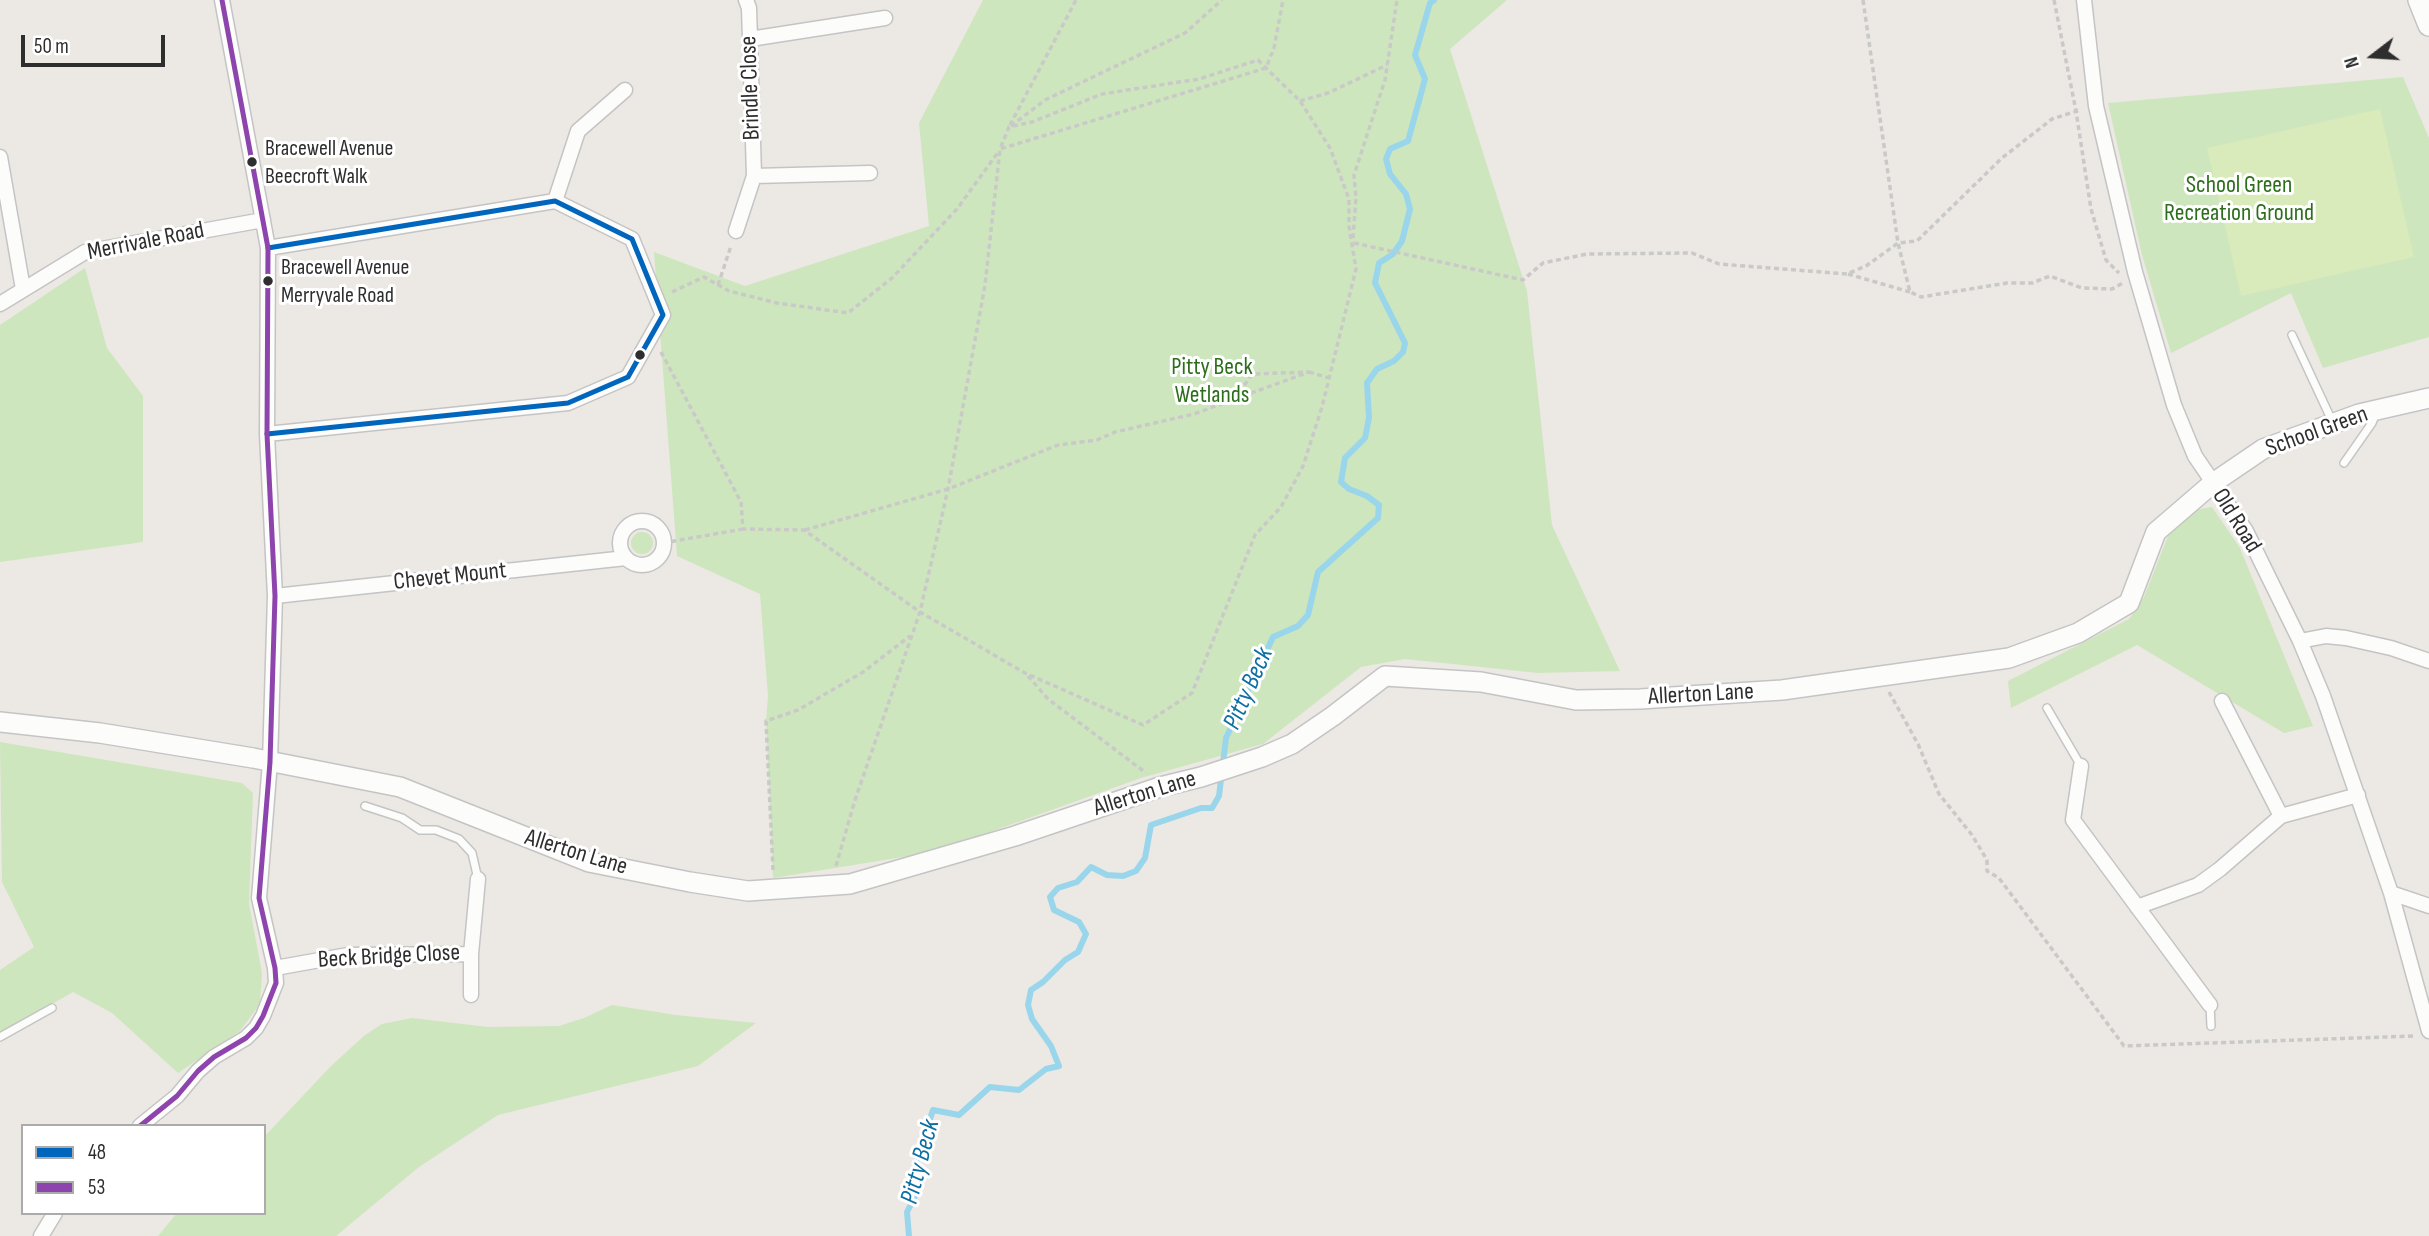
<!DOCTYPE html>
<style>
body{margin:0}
#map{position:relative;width:2429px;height:1236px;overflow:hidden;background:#ece8e4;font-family:"Sofia Sans Condensed",sans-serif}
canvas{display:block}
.legend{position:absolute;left:21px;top:1124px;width:245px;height:91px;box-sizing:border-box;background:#fff;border:2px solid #ababab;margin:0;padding:9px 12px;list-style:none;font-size:21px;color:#2e2e2e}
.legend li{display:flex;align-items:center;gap:14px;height:35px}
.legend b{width:35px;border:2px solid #ababab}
.north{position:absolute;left:2338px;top:21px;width:70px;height:70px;-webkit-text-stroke:5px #fff;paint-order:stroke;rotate:253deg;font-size:19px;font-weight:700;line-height:28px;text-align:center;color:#2e2e2e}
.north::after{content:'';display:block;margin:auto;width:24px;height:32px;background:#2e2e2e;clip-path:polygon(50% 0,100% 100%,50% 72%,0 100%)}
.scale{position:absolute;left:21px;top:35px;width:144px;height:32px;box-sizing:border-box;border:4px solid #2e2e2e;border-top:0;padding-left:9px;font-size:21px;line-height:24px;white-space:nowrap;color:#2e2e2e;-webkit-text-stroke:5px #fff;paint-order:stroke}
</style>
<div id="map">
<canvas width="2429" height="1236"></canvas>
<ul class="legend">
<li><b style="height:9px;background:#0065bd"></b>48</li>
<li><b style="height:9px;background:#8e44ad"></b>53</li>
</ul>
<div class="north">N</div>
<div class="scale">50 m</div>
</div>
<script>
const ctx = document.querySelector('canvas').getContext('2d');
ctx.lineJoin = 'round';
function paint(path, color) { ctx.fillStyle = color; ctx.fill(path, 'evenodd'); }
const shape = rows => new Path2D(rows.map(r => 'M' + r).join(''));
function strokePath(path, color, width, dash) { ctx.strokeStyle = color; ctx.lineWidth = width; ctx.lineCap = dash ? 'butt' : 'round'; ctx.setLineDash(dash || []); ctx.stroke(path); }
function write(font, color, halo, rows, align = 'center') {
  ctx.font = font + ' "Sofia Sans Condensed",sans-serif'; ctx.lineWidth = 6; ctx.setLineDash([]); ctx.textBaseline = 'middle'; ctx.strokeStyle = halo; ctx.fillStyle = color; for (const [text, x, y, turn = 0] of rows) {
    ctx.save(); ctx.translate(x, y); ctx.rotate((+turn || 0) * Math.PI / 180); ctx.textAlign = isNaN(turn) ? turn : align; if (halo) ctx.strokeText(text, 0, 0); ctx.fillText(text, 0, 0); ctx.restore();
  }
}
const green = shape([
 [983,0,1507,0,1450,49,1527,291,1552,525,1620,671,1538,673,1405,659,1361,667,1263,744,1141,778,934,852,773,878,766,721,768,696,760,594,677,556,654,252,745,286,929,226,919,123],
 [2403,77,2429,138,2429,337,2323,368,2291,293,2171,353,2142,255,2108,103],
 [85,268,107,348,143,396,143,542,0,562,0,325],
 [2212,507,2240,548,2313,726,2284,733,2137,645,2011,708,2008,681,2129,619,2144,597,2168,536,2194,510],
 '631 543a11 11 0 1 1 22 0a11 11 0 1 1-22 0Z',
 [0,742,242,783,253,793,249,904,262,973,260,1004,240,1031,178,1073,112,1013,73,992,0,1034,0,970,34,947,2,882],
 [612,1005,676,1015,756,1023,698,1066,498,1115,419,1167,336,1236,158,1236,177,1213,264,1213,264,1137,331,1066,365,1035,382,1024,412,1018,488,1027,559,1026,584,1018]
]);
const pitch = shape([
 [2380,109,2414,257,2241,296,2207,148]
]);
const stream = shape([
 [909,1236,907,1212,917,1192,910,1181,933,1110,959,1115,990,1087,1019,1090,1046,1069,1059,1066,1051,1046,1032,1019,1028,1005,1031,990,1043,982,1065,960,1078,952,1086,934,1079,922,1054,910,1050,897,1058,888,1077,882,1091,867,1107,875,1123,876,1136,871,1145,858,1151,825,1201,808,1212,808,1219,796,1226,738,1273,637,1298,626,1308,615,1318,572,1378,518,1379,505,1367,496,1349,489,1341,482,1345,458,1365,438,1369,418,1367,383,1377,369,1394,361,1403,352,1405,343,1375,283,1379,263,1393,254,1402,241,1410,209,1406,194,1390,174,1386,159,1390,149,1408,141,1425,79,1415,55,1430,3,1434,0]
]);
const path = shape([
 [1863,0,1898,243,1910,292,1921,297,2007,283,2032,283,2050,276,2082,288,2112,289,2123,283],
 [2054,0,2076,111,2091,209,2106,260,2119,273],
 [1300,101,1328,93,1387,65],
 [1010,125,1076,0],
 [1011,126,1045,100,1185,33,1222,0],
 [1353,238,1356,198,1354,175,1385,80,1397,0],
 [1354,243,1523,280,1543,263,1587,254,1692,253,1719,264,1847,274,1866,266,1898,243,1917,241,2002,158,2052,119,2080,110],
 [1848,274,1910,292],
 [718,285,731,246],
 [672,292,704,277,729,291,777,303,848,313,892,278,957,209,999,151],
 [661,352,741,502,743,529,804,530,920,612,1025,673,1143,725,1192,693,1255,535,1281,507,1303,466,1322,407,1356,269,1349,226,1349,199,1330,148,1300,101,1266,68,1258,60,1199,79,1102,94,1032,122,1009,127,1000,149,1266,68,1274,48,1283,0],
 [1309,372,1329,378],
 [805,530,948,489,1058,445,1097,440,1115,432,1194,414,1235,399,1252,374,1309,372,1235,399],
 [663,543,743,529],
 [1028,676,1048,699,1146,773],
 [1889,692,1918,744,1939,794,1972,835,1987,860,1987,871,1999,878,2124,1046,2414,1036],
 [836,866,855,800,920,612,948,489,985,285,1000,149],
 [773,870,766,721,798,710,863,672,910,636]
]);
const service = shape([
 [2292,335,2333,423],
 [2344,463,2372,423,2376,413],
 [2047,708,2081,766],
 [365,806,402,818,420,830,436,830,459,839,472,853,478,879],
 [2210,1005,2211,1026],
 [0,1037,52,1008]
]);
const minor = shape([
 [2084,0,2096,106,2135,272,2174,405,2195,456,2246,531,2300,641,2323,696,2391,893,2429,1031],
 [750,39,885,18],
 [0,157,23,289],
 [754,176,870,173],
 [555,201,578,131,625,90],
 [736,231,754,176,750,39,749,8,746,0],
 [0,304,85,252,263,220],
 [267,434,568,403,628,377,663,315,632,239,555,201,268,248],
 '620 543a22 22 0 1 1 44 0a22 22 0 1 1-44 0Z',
 [275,596,626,558],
 [2300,641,2326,636,2346,638,2391,648,2429,661],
 [2222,701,2281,816],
 [2081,766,2073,820,2210,1005],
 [2391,893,2429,906],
 [2137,907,2198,885,2220,869,2281,816,2358,795],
 [275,968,348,955,471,954,478,879],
 [471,995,471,954],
 [140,1126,177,1096,198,1071,214,1057,246,1038,256,1028,263,1016,276,983,275,968,259,898,270,762,275,596,267,434,268,248,222,0],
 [41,1236,55,1213]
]);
const tertiary = shape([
 [0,722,100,733,253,758,400,787,589,862,690,882,748,891,850,884,1015,836,1160,787,1201,777,1262,757,1292,744,1333,716,1385,676,1481,682,1576,700,1640,699,1782,690,2009,658,2078,633,2129,603,2156,532,2213,483,2263,449,2359,414,2429,398]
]);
const secondary = shape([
 [2419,0,2429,25]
]);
const bus1 = shape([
 [267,434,568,403,628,377,663,315,632,239,555,201,268,248]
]);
const bus2 = shape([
 [140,1126,177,1096,198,1071,214,1057,246,1038,256,1028,263,1016,276,983,275,968,259,898,270,762,275,596,267,434,268,248,222,0]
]);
const markers = [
 [252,162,6,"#2e2e2e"],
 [268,281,6,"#2e2e2e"],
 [640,355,6,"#2e2e2e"]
];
const busNames = [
 ["Bracewell Avenue",265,149],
 ["Beecroft Walk",265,177],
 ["Bracewell Avenue",281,268],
 ["Merryvale Road",281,296]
];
const streetNames = [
 ["Brindle Close",751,88,-92],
 ["Merrivale Road",146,242,-11],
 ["School Green",2317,432,-20],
 ["Old Road",2236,521,58],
 ["Chevet Mount",450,577,-6],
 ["Allerton Lane",1701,695,-3],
 ["Allerton Lane",1145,794,-17],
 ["Allerton Lane",576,853,17],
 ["Beck Bridge Close",389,957,-3]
];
const parkNames = [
 ["School Green",2239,186],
 ["Recreation Ground",2239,214],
 ["Pitty Beck",1212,368],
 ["Wetlands",1212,396]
];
const waterNames = [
 ["Pitty Beck",1249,689,-66],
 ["Pitty Beck",921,1162,-75]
];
paint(green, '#cee6be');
paint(pitch, '#d9eabb');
strokePath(stream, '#99d6ec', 6);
strokePath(service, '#c5c4c5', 10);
strokePath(minor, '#c5c4c5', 17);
strokePath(tertiary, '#c5c4c5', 22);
strokePath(secondary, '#c5c4c5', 24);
strokePath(path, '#c9c9c8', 3.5, [5, 3.5]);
strokePath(service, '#fcfcfb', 7);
strokePath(minor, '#fcfcfb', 14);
strokePath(tertiary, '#fcfcfb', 19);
strokePath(secondary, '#fcfcfb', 21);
strokePath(bus1, '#0065bd', 5);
strokePath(bus2, '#8e44ad', 5);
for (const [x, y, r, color] of markers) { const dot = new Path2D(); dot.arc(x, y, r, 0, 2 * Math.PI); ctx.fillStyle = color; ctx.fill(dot); strokePath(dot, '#fff', 2.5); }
write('22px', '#2e2e2e', '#fff', busNames, 'left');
write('24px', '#2e2e2e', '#fff', streetNames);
write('24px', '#2c6e1b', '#fff', parkNames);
write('italic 26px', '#0d6fa3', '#fff', waterNames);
</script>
